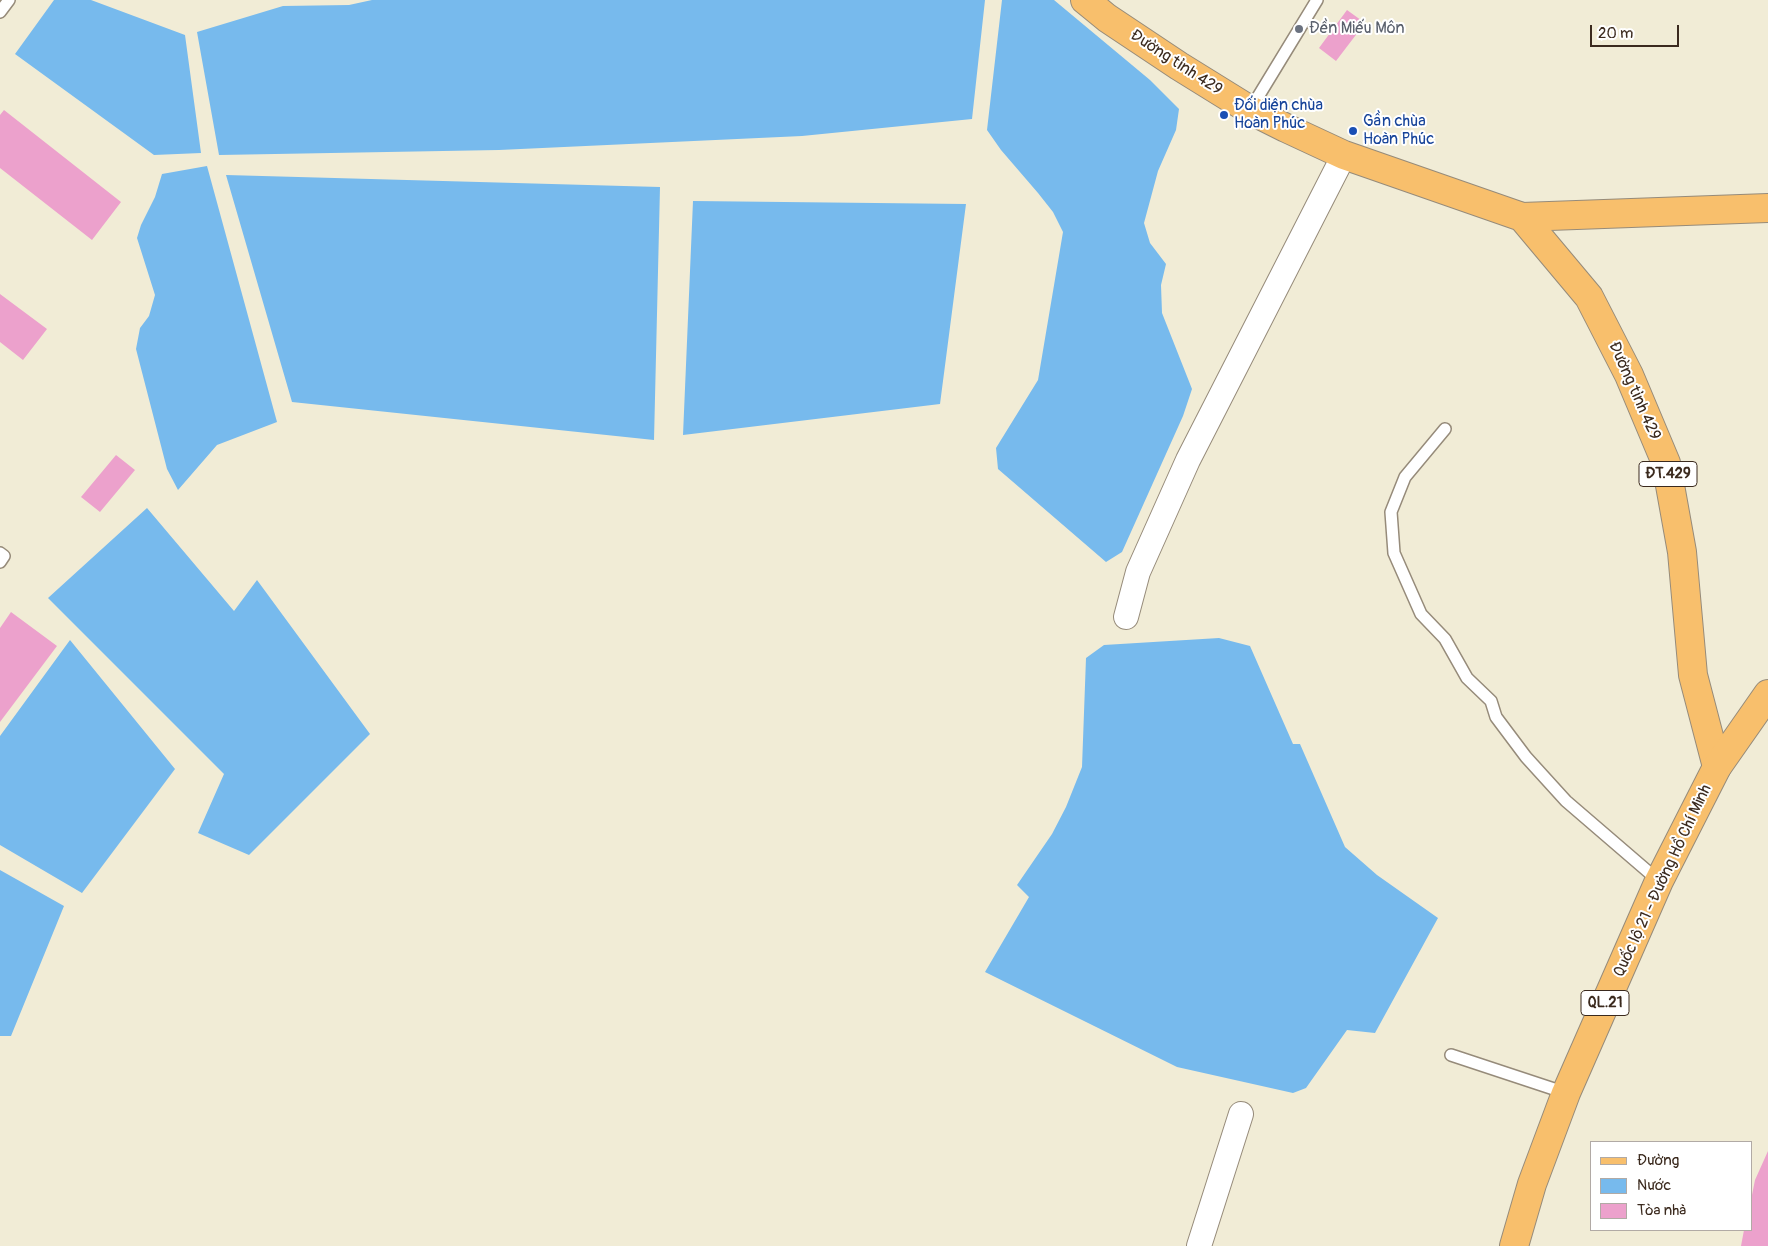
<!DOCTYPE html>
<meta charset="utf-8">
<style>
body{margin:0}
#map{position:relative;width:1768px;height:1246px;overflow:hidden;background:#f1ecd6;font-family:Pangolin,sans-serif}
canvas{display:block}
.legend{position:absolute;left:1590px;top:1141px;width:162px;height:90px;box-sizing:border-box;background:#fff;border:1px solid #b1aaa5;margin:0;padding:6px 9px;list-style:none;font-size:15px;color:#3b2a1e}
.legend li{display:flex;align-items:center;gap:10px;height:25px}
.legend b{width:25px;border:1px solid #b1aaa5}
.scale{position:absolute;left:1590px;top:25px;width:89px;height:22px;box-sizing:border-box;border:2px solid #3b2a1e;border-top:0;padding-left:6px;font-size:15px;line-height:18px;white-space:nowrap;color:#3b2a1e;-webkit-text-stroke:4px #fff;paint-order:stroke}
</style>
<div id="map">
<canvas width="1768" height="1246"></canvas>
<ul class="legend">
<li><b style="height:6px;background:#f8bf6c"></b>Đường</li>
<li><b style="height:14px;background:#77baed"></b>Nước</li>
<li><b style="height:14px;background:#eca1cc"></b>Tòa nhà</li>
</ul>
<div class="scale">20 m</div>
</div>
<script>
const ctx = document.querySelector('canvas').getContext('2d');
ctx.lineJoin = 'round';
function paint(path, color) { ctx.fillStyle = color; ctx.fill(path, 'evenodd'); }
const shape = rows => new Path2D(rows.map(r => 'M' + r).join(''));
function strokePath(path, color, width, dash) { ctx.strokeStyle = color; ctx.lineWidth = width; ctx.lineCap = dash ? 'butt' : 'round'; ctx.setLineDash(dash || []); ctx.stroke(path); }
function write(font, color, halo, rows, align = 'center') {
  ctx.font = font + ' Pangolin,sans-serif'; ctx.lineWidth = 4; ctx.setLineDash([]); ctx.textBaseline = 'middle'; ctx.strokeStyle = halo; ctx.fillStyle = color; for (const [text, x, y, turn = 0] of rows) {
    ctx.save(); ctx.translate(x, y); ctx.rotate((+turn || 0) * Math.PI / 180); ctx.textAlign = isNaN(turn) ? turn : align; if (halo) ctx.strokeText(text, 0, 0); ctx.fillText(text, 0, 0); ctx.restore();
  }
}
const water = shape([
 [54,0,91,0,185,35,201,153,154,155,15,54],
 [372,0,985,0,972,119,802,136,499,150,219,155,197,32,283,6,349,5],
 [1002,0,1054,0,1150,80,1179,109,1176,130,1158,171,1144,223,1150,243,1166,264,1161,285,1162,313,1192,389,1183,416,1122,552,1106,562,998,469,996,448,1038,380,1063,232,1053,212,1038,193,1001,150,987,130],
 [207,166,277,422,217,445,178,490,167,469,136,349,140,328,149,316,155,295,137,238,141,225,155,197,162,174],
 [226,175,660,187,654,440,292,402],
 [693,201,966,204,940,404,683,435],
 [147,508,234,611,257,580,370,734,249,855,198,833,224,774,48,598],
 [1219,638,1250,646,1293,744,1300,744,1345,847,1377,875,1438,918,1375,1033,1347,1030,1306,1088,1293,1093,1177,1067,985,972,1029,897,1017,885,1052,834,1066,807,1082,767,1086,658,1104,645],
 [70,640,175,769,82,893,0,845,0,736],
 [0,870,64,906,11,1036,0,1036]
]);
const building = shape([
 [1347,10,1365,23,1336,61,1319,48],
 [4,110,121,202,92,240,0,168,0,115],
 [0,294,47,329,23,360,0,342],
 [116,455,135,470,100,512,81,497],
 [11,612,57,646,0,722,0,628],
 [1768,1151,1768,1246,1741,1246,1744,1230,1752,1230,1752,1195,1755,1180]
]);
const service = shape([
 [0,12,9,0],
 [1250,110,1317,0],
 [1445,429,1405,477,1391,512,1394,553,1421,614,1445,639,1467,678,1491,701,1496,717,1526,757,1566,801,1659,881],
 [0,553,4,556,0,562],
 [1451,1055,1566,1093]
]);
const minor = shape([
 [1126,617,1138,572,1188,460,1344,155],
 [1199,1246,1241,1114]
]);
const primary = shape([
 [1085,0,1107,18,1179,66,1250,110,1286,128,1344,155,1522,217,1768,208],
 [1522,217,1589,297,1629,375,1666,463,1682,552,1693,675,1717,767]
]);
const trunk = shape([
 [1514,1246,1532,1184,1566,1093,1659,881,1717,767,1768,694]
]);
const markers = [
 [1299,29,5,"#6b7280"],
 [1224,115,5,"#1a4fb4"],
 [1353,131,5,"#1a4fb4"]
];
const shields = [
 [1668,474,58],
 [1605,1003,48]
];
const shieldNames = [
 ["ĐT.429",1668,474],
 ["QL.21",1605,1003]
];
const worshipNames = [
 ["Đền Miếu Môn",1309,29]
];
const streetNames = [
 ["Đường tỉnh 429",1176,63,33],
 ["Đường tỉnh 429",1634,391,66],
 ["Quốc lộ 21 - Đường Hồ Chí Minh",1663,881,-65]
];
const transitNames = [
 ["Đối diện chùa",1234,106],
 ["Hoàn Phúc",1234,124],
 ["Gần chùa",1363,122],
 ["Hoàn Phúc",1363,140]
];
paint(water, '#77baed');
paint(building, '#eca1cc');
strokePath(service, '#968b7a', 14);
strokePath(minor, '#968b7a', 26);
strokePath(primary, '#968b7a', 30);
strokePath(trunk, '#968b7a', 30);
strokePath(service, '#fff', 11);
strokePath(minor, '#fff', 24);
strokePath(primary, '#f8bf6c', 28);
strokePath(trunk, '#f8bf6c', 28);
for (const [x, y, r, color] of markers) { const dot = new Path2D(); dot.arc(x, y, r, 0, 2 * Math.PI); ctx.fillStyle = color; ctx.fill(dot); strokePath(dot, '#fff', 2); }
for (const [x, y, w] of shields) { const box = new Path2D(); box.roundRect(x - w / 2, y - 12.5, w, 25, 4); ctx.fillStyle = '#fff'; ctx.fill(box); strokePath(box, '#3b2a1e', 1); }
write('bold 15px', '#3b2a1e', null, shieldNames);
write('16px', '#5b616d', '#fff', worshipNames, 'left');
write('16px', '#3b2a1e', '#fff', streetNames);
write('16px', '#164399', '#fff', transitNames, 'left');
</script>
